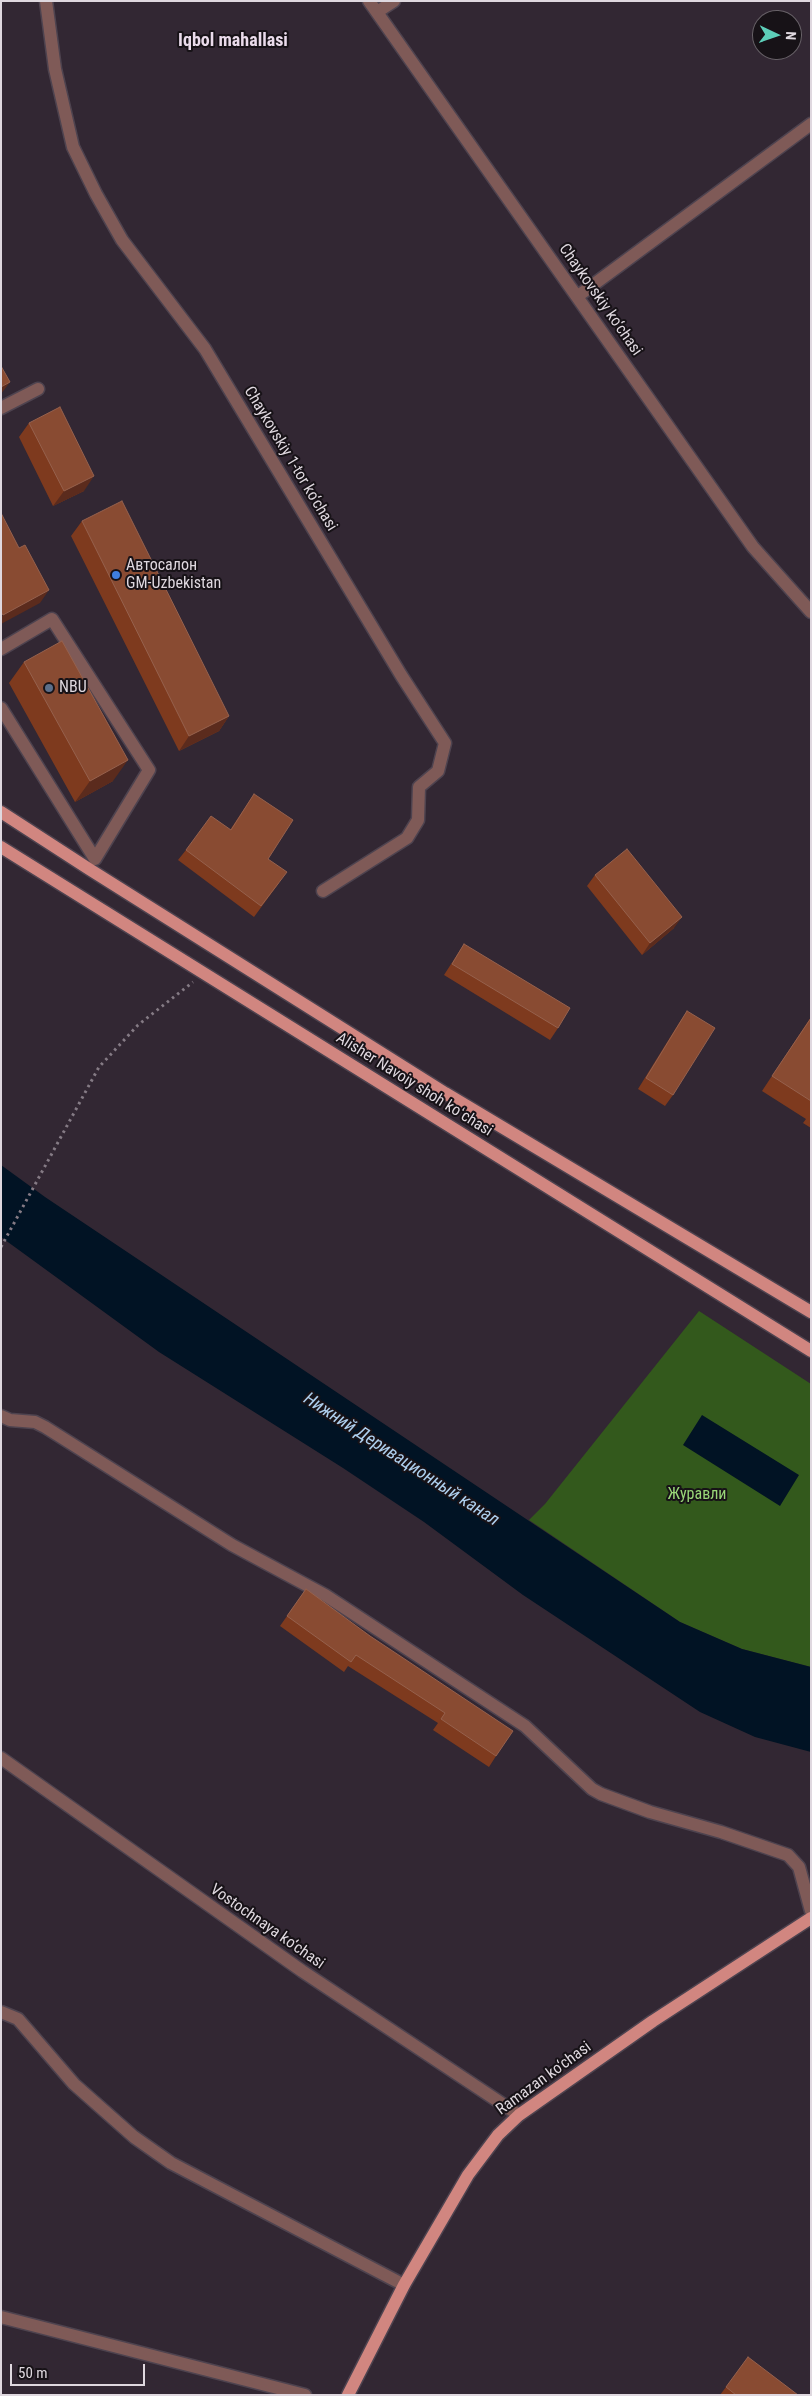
<!DOCTYPE html>
<meta charset="utf-8">
<style>
body{margin:0}
#map{position:relative;width:812px;height:2396px;overflow:hidden;background:#322733;font-family:"Roboto Condensed",sans-serif}
canvas{display:block}
.frame{position:absolute;inset:0;border:2px solid #dfd8df;pointer-events:none}
.north{position:absolute;left:752px;top:10px;width:50px;height:50px;box-sizing:border-box;background:#171217;border:1px solid #676167;border-radius:50%;rotate:93deg;font-size:14px;font-weight:700;line-height:20px;text-align:center;color:#dfd8df}
.north::after{content:'';display:block;margin:auto;width:18px;height:22px;background:#5dceb9;clip-path:polygon(50% 0,100% 100%,50% 72%,0 100%)}
.scale{position:absolute;left:10px;top:2364px;width:135px;height:22px;box-sizing:border-box;border:2px solid #dfd8df;border-top:0;padding-left:6px;font-size:15px;line-height:18px;white-space:nowrap;color:#dfd8df;-webkit-text-stroke:4px #171217;paint-order:stroke}
</style>
<div id="map">
<canvas width="812" height="2396"></canvas>
<div class="frame"></div>
<div class="north">N</div>
<div class="scale">50 m</div>
</div>
<script>
const ctx = document.querySelector('canvas').getContext('2d');
ctx.lineJoin = 'round';
function paint(path, color) { ctx.fillStyle = color; ctx.fill(path, 'evenodd'); }
const shape = rows => new Path2D(rows.map(r => 'M' + r).join(''));
function strokePath(path, color, width, dash) { ctx.strokeStyle = color; ctx.lineWidth = width; ctx.lineCap = dash ? 'butt' : 'round'; ctx.setLineDash(dash || []); ctx.stroke(path); }
function write(font, color, halo, rows, align = 'center') {
  ctx.font = font + ' "Roboto Condensed",sans-serif'; ctx.lineWidth = 4; ctx.setLineDash([]); ctx.textBaseline = 'middle'; ctx.strokeStyle = halo; ctx.fillStyle = color; for (const [text, x, y, turn = 0] of rows) {
    ctx.save(); ctx.translate(x, y); ctx.rotate((+turn || 0) * Math.PI / 180); ctx.textAlign = isNaN(turn) ? turn : align; if (halo) ctx.strokeText(text, 0, 0); ctx.fillText(text, 0, 0); ctx.restore();
  }
}
const green = shape([
 [699,1311,811,1384,811,1667,742,1649,680,1622,529,1520,545,1504]
]);
const water = shape([
 [1,1165,45,1197,680,1622,742,1649,811,1667,811,1752,755,1737,700,1712,523,1595,424,1522,343,1468,159,1352,1,1237],
 [702,1415,799,1475,780,1506,683,1445]
]);
const path = shape([
 [1,1247,99,1067,138,1025,193,982]
]);
const minor = shape([
 [46,1,55,69,73,147,96,194,122,240,205,349,401,675,445,743,438,771,419,787,418,820,407,838,323,891],
 [369,1,753,547,811,612],
 [377,12,394,1],
 [578,296,811,124],
 [1,408,38,389],
 [1,649,52,619,149,770,95,859,1,708],
 [1,1416,10,1420,35,1422,45,1427,232,1545,325,1595,525,1726,592,1789,601,1794,650,1812,721,1832,788,1855,799,1867,811,1911],
 [1,1758,302,1971,519,2115],
 [1,2012,18,2019,74,2084,134,2137,171,2163,404,2285],
 [1,2317,305,2395]
]);
const major = shape([
 [1,812,89,869,445,1093,811,1312],
 [1,847,811,1351],
 [348,2395,404,2285,468,2175,498,2135,519,2115,653,2021,811,1918]
]);
const wall = shape([
 [29,423,84,491,53,506,19,437],
 [82,521,229,716,219,731,179,751,71,536],
 [24,662,113,781,75,802,9,683],
 [254,794,268,859,279,883,254,917,178,860,186,850,230,830],
 [595,875,674,928,642,955,587,886],
 [464,944,558,1028,550,1040,444,975],
 [687,1011,673,1095,665,1106,638,1089,679,1023],
 [811,1017,811,1128,803,1123,806,1119,762,1091],
 [306,1589,496,1756,489,1767,433,1730,438,1723,348,1666,344,1672,280,1626],
 [726,2387,798,2395,720,2395]
]);
const shadedWall = shape([
 [10,382,1,394,1,387],
 [94,476,84,491,53,506,64,491],
 [49,590,40,603,1,624,1,617,3,615],
 [229,716,219,731,179,751,189,736],
 [128,760,113,781,75,802,90,781],
 [682,917,674,928,642,955,650,943]
]);
const building = shape([
 [1,366,10,382,1,387,1,366],
 [60,407,94,476,64,491,29,423,60,407],
 [122,501,229,716,189,736,82,521,122,501],
 [1,513,19,548,25,545,49,590,3,615,1,612,1,513],
 [62,641,128,760,90,781,24,662,62,641],
 [254,794,293,820,268,859,287,872,261,906,186,850,211,816,231,830,254,794],
 [627,849,682,917,650,943,595,875,627,849],
 [464,944,570,1008,558,1028,452,964,464,944],
 [687,1011,715,1028,673,1095,646,1078,687,1011],
 [811,1018,811,1101,772,1076,811,1018],
 [306,1589,370,1636,513,1731,496,1756,441,1719,445,1713,356,1655,351,1662,287,1616,306,1589],
 [748,2357,798,2395,736,2395,726,2387,748,2357]
]);
const markers = [
 [116,575,5,"#3f7fe0"],
 [49,688,5,"#5c6f8a"]
];
const streetNames = [
 ["Chaykovskiy ko‘chasi",600,300,55],
 ["Chaykovskiy 1-tor ko‘chasi",290,459,59],
 ["Alisher Navoiy shoh koʻchasi",414,1085,32],
 ["Vostochnaya ko‘chasi",267,1927,35],
 ["Ramazan ko‘chasi",544,2079,-36]
];
const poiNames = [
 ["Автосалон",126,566],
 ["GM-Uzbekistan",126,584],
 ["NBU",59,688]
];
const parkNames = [
 ["Журавли",697,1495]
];
const neighbourhoodNames = [
 ["Iqbol mahallasi",233,41]
];
const waterNames = [
 ["Нижний Деривационный канал",401,1460,33]
];
paint(green, '#33591c');
paint(water, '#011324');
strokePath(minor, '#4e434f', 15);
strokePath(major, '#4e434f', 15);
strokePath(path, '#857b85', 3, [2.5, 4]);
strokePath(minor, '#7f5a57', 12);
strokePath(major, '#d18680', 12);
paint(wall, '#7e3a1e');
paint(shadedWall, '#5b2b1d');
paint(building, '#894b32');
strokePath(building, '#96614d', 1);
for (const [x, y, r, color] of markers) { const dot = new Path2D(); dot.arc(x, y, r, 0, 2 * Math.PI); ctx.fillStyle = color; ctx.fill(dot); strokePath(dot, '#171217', 2); }
write('16px', '#dfd8df', '#171217', streetNames);
write('16px', '#dfd8df', '#171217', poiNames, 'left');
write('16px', '#99d778', '#171217', parkNames);
write('bold 18px', '#eadbeb', '#171217', neighbourhoodNames);
write('italic 18px', '#aecfee', '#171217', waterNames);
</script>
